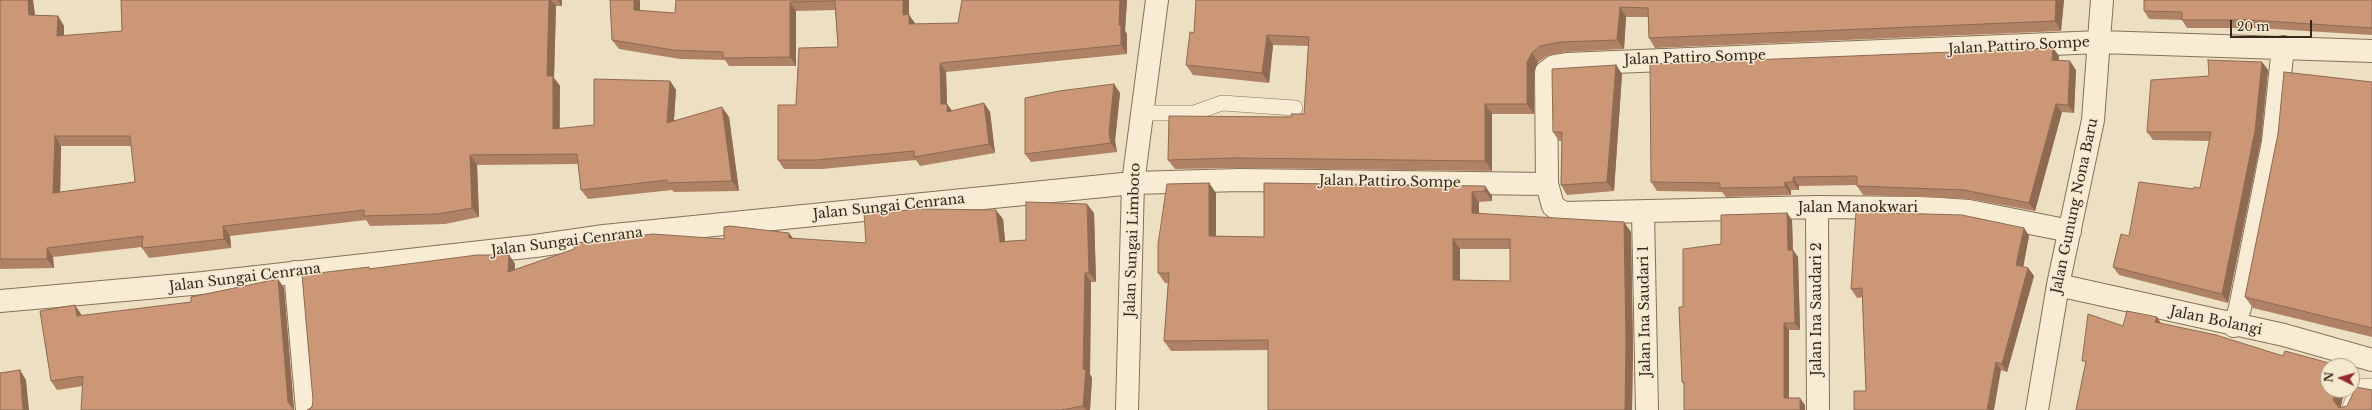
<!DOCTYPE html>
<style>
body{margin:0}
#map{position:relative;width:2372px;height:410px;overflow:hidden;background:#eddfc1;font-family:"Libre Baskerville",serif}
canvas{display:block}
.north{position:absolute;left:2320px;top:358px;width:40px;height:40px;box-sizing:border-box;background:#f5e9d0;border:1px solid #a99c88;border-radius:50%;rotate:275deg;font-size:11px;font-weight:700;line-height:16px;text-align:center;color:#36281d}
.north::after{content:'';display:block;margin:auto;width:14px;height:18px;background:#94292d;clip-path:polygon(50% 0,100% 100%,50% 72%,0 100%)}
.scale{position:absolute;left:2230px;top:20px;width:82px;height:18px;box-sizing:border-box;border:2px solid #36281d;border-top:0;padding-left:5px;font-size:12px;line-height:14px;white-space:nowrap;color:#36281d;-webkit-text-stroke:3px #f5e9d0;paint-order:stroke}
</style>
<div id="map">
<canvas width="2372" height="410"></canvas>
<div class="north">N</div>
<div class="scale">20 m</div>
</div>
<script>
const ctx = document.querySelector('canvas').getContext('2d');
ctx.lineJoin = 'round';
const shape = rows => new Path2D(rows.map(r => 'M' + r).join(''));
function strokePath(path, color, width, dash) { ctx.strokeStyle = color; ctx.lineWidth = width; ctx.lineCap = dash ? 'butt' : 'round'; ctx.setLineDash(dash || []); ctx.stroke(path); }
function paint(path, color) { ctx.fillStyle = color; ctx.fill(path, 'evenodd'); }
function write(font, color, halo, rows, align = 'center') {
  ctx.font = font + ' "Libre Baskerville",serif'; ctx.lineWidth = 3; ctx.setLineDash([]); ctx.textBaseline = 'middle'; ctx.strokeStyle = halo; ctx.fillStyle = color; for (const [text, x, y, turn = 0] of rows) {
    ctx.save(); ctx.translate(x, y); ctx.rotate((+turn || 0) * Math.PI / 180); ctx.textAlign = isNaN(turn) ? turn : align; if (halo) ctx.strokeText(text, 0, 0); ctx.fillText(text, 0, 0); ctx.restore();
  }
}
const service = shape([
 [1142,113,1194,113,1222,103,1295,108],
 [2349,410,2358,387,2372,386]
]);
const minor = shape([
 [1547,184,1553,206,1564,213,1817,207,1926,208,1969,211,2070,231],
 [1817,207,1818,410],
 [1643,212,1647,410],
 [295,272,307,410],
 [2058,285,2284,335,2372,360],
 [0,301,203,283,535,246,604,236,1133,183,1240,180,1547,184,1546,72,1554,66,1567,64,2100,42,2372,51],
 [2234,326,2240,308,2273,142,2283,47],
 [1127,410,1133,183,1157,0],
 [2037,410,2058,285,2093,120,2102,0]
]);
const wall = shape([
 [0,0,33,0,35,15,58,16,64,26,64,36,122,31,121,0,562,0,562,6,556,6,554,78,560,86,560,129,594,125,670,81,676,90,674,120,729,117,739,191,674,192,672,190,588,199,581,190,578,164,477,165,479,217,445,224,370,226,366,220,230,236,231,248,149,258,142,248,142,247,53,257,54,268,0,269],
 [61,146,131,146,135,182,60,192],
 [676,0,909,0,909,15,915,24,958,23,962,0,1127,0,1125,31,1127,34,1127,54,946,72,947,104,952,111,984,103,990,112,995,153,920,166,916,160,822,169,784,169,778,160,796,105,838,47,835,10,796,11,796,66,729,66,725,60,680,59,619,49,612,40,640,11,675,13],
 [1196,0,2064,0,2061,31,1655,48,1649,38,1648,17,1626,17,1624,49,1566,52,1547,56,1538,62,1534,72,1534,114,1492,114,1492,171,1240,168,1175,169,1168,160,1292,117,1304,114,1308,46,1273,45,1269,83,1193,75,1186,65,1194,33],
 [2372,0,2372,35,2257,28,2187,28,2182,20,2149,19,2144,11],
 [2053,48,2059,56,2059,60,2076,70,2074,113,2062,112,2035,211,1970,199,1863,195,1857,186,1857,185,1799,186,1799,190,1791,190,1791,195,1726,197,1722,192,1657,191,1651,182],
 [2262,62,2268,70,2261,140,2228,303,2119,275,2113,267,2129,236,2194,189,2200,188,2210,141,2153,140,2147,132,2209,76],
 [1616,65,1622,74,1614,191,1567,195,1561,185,1562,141,1559,141,1553,132],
 [2372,82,2372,337,2253,308,2245,297,2278,134],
 [1114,84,1120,93,1115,141,1117,152,1031,162,1025,154],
 [1209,183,1216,193,1216,236,1264,237,1485,186,1492,196,1492,201,1479,202,1479,213,1631,232,1633,350,1632,410,1268,410,1268,350,1171,351,1164,341,1168,283,1165,283,1158,273],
 [1460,249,1510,249,1510,281,1460,280],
 [1094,213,1096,282,1091,282,1090,374,1092,378,1090,410,307,410,312,407,370,269,509,255,515,264,515,269,724,239,794,239,866,243,1003,219,1005,241,1026,240],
 [1787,213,1792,220,1793,250,1798,257,1800,330,1789,330,1789,398,1805,405,1805,410,1684,410,1684,384,1682,382,1683,307,1721,244],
 [2024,228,2029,236,2023,267,2028,268,2034,276,2007,372,2001,370,1866,391,1863,297,1857,298,1851,289],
 [278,279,284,288,294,410,81,410,83,386,57,390,51,381,81,314,82,316,191,302]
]);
const shadedWall = shape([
 [28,0,33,0,36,25,29,15],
 [549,0,551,0,556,6,554,78,560,86,559,139,553,129,547,76],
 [558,0,562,0,562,6],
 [634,0,640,0,640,19,634,10],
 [903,0,909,0,909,15,915,23,915,33,903,15],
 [1120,0,1127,0,1125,31,1127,34,1127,54,1121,45,1119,25],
 [2056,0,2064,0,2061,31,2055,21],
 [790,2,796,11,796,66,790,57],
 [1620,7,1626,17,1624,49,1617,40],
 [58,16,64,26,64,46,57,36],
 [1267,35,1273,45,1269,83,1262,73],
 [2053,48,2059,56,2058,68,2052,60],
 [1532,53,1538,62,1534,72,1534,114,1527,104,1527,62],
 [2070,61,2076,70,2074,113,2068,105],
 [2262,62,2268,70,2261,140,2228,303,2222,294],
 [940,63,946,72,947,104,953,112,953,120,941,104],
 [1616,65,1622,74,1614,191,1607,182],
 [670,81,676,90,673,132,667,123],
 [1114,84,1120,93,1115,141,1117,152,1111,143,1109,133],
 [984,103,990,112,995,153,989,144],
 [1485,104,1492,114,1492,171,1485,161],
 [2056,104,2062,112,2035,211,2029,203],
 [722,107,729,117,739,191,732,181],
 [55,136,61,146,60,203,53,193],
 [470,155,477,165,479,217,472,208],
 [1793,177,1799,186,1799,190,1793,182],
 [1785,182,1791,190,1791,195,1785,187],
 [1209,183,1216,193,1216,246,1209,236],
 [1485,186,1492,196,1492,201,1485,191],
 [1472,192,1479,202,1479,223,1472,213],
 [1087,204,1094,213,1096,282,1089,273],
 [996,210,1003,219,1006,251,1000,242],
 [1787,213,1792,220,1793,257,1788,250],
 [1624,222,1631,232,1633,350,1632,410,1625,410],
 [223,226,230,236,231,248,224,239],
 [2024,228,2029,236,2022,273,2016,265],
 [789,233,796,242,789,238],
 [1453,239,1460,249,1460,290,1453,280],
 [47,248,53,257,54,268,47,259],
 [1793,250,1798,257,1800,330,1795,323],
 [509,255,515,264,514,281,508,272],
 [2028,268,2034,276,2007,372,2002,364],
 [1085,273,1091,282,1090,374,1092,378,1090,410,1086,410,1083,406],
 [278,279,284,288,294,410,288,402],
 [75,305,81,314,83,325,77,316],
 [2157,317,2164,328,2155,322],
 [1784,323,1789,330,1789,405,1784,398],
 [1996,362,2001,370,1994,410,1987,410],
 [20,370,26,380,29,410,23,410],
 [2335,390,2345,390,2340,410,2333,400],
 [1800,398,1805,405,1805,410,1800,410]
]);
const building = shape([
 [0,0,28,0,29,15,58,16,57,36,122,31,121,0,549,0,547,76,553,76,553,129,594,125,594,79,670,81,667,123,722,107,732,181,667,183,667,180,581,190,577,154,470,155,472,208,438,214,364,216,364,210,223,226,224,239,142,248,143,236,47,248,47,259,0,259,0,0],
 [55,136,130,136,135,182,53,193,55,136],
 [610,0,634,0,634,10,675,13,676,0,903,0,903,15,909,14,909,24,958,23,962,0,1120,0,1119,25,1121,25,1121,45,940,63,941,104,947,104,947,112,984,103,989,144,914,157,914,151,816,160,778,160,778,105,796,105,799,48,838,47,835,1,790,2,790,57,723,58,723,52,673,50,612,40,610,0],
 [1196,0,2056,0,2055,21,1649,38,1648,8,1620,7,1617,40,1560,42,1540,46,1532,53,1527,62,1527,104,1485,104,1485,161,1233,158,1168,160,1169,116,1292,117,1291,114,1304,114,1309,37,1267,35,1262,73,1186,65,1190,32,1194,33,1196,0],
 [2144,0,2372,0,2372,28,2251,20,2182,20,2182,12,2144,11,2144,0],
 [2053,48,2052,60,2070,61,2068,105,2056,104,2029,203,1964,190,1857,186,1857,176,1793,177,1793,182,1785,182,1785,187,1720,188,1720,183,1651,182,1650,64,2053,48],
 [2208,60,2262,62,2255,131,2222,294,2113,267,2121,234,2129,236,2139,182,2194,189,2194,187,2200,188,2211,132,2147,132,2151,80,2209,76,2208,60],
 [1616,65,1607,182,1561,185,1562,132,1553,132,1552,69,1616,65],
 [2284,72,2372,82,2372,328,2245,297,2278,134,2284,72],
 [1114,84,1109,133,1111,143,1025,154,1025,98,1059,91,1114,84],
 [1209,183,1209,236,1264,237,1264,183,1485,186,1485,191,1472,192,1472,213,1624,222,1626,340,1625,410,1268,410,1268,340,1164,341,1169,273,1158,273,1158,244,1167,184,1209,183],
 [1453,239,1510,239,1510,281,1453,280,1453,239],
 [1026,202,1087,204,1089,273,1085,273,1083,369,1086,369,1083,406,1061,410,307,410,312,407,313,400,302,275,369,267,369,269,477,255,509,255,508,272,574,249,575,243,653,234,724,239,724,227,730,226,789,233,789,238,866,243,864,213,922,209,996,210,1000,242,1026,240,1026,202],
 [1856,212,1962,215,2024,228,2016,265,2028,268,2002,364,1996,362,1987,410,1854,410,1854,391,1866,391,1862,288,1851,289,1856,212],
 [1787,213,1788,250,1793,250,1795,323,1784,323,1784,398,1800,398,1800,410,1684,410,1684,382,1682,382,1679,307,1683,307,1683,249,1721,244,1721,215,1787,213],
 [278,279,288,402,294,410,81,410,83,376,51,381,40,311,75,305,77,316,191,302,191,297,278,279],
 [2127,311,2157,317,2155,322,2216,335,2283,356,2285,351,2340,366,2328,366,2328,390,2335,390,2333,400,2339,408,2347,406,2356,387,2372,390,2372,410,2076,410,2086,361,2082,361,2088,314,2123,326,2127,311],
 [20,370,23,410,0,410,0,373,20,370]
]);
const streetNames = [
 ["Jalan Pattiro Sompe",2019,46,-3],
 ["Jalan Pattiro Sompe",1695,58,-2],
 ["Jalan Pattiro Sompe",1390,182,1],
 ["Jalan Gunung Nona Baru",2075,206,-78],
 ["Jalan Sungai Cenrana",889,207,-6],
 ["Jalan Manokwari",1858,208],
 ["Jalan Sungai Limboto",1133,240,-88],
 ["Jalan Sungai Cenrana",567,242,-7],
 ["Jalan Sungai Cenrana",245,278,-7],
 ["Jalan Ina Saudari 2",1817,309,-90],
 ["Jalan Ina Saudari 1",1645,311,-91],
 ["Jalan Bolangi",2216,321,12]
];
strokePath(service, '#867059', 16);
strokePath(minor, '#867059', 24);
strokePath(service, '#f8ecd4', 15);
strokePath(minor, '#f8ecd4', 22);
paint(wall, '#af8266');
paint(shadedWall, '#8e6a53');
paint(building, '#cb9777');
strokePath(building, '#8e6a53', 1);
write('14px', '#36281d', '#f5e9d0', streetNames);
</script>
